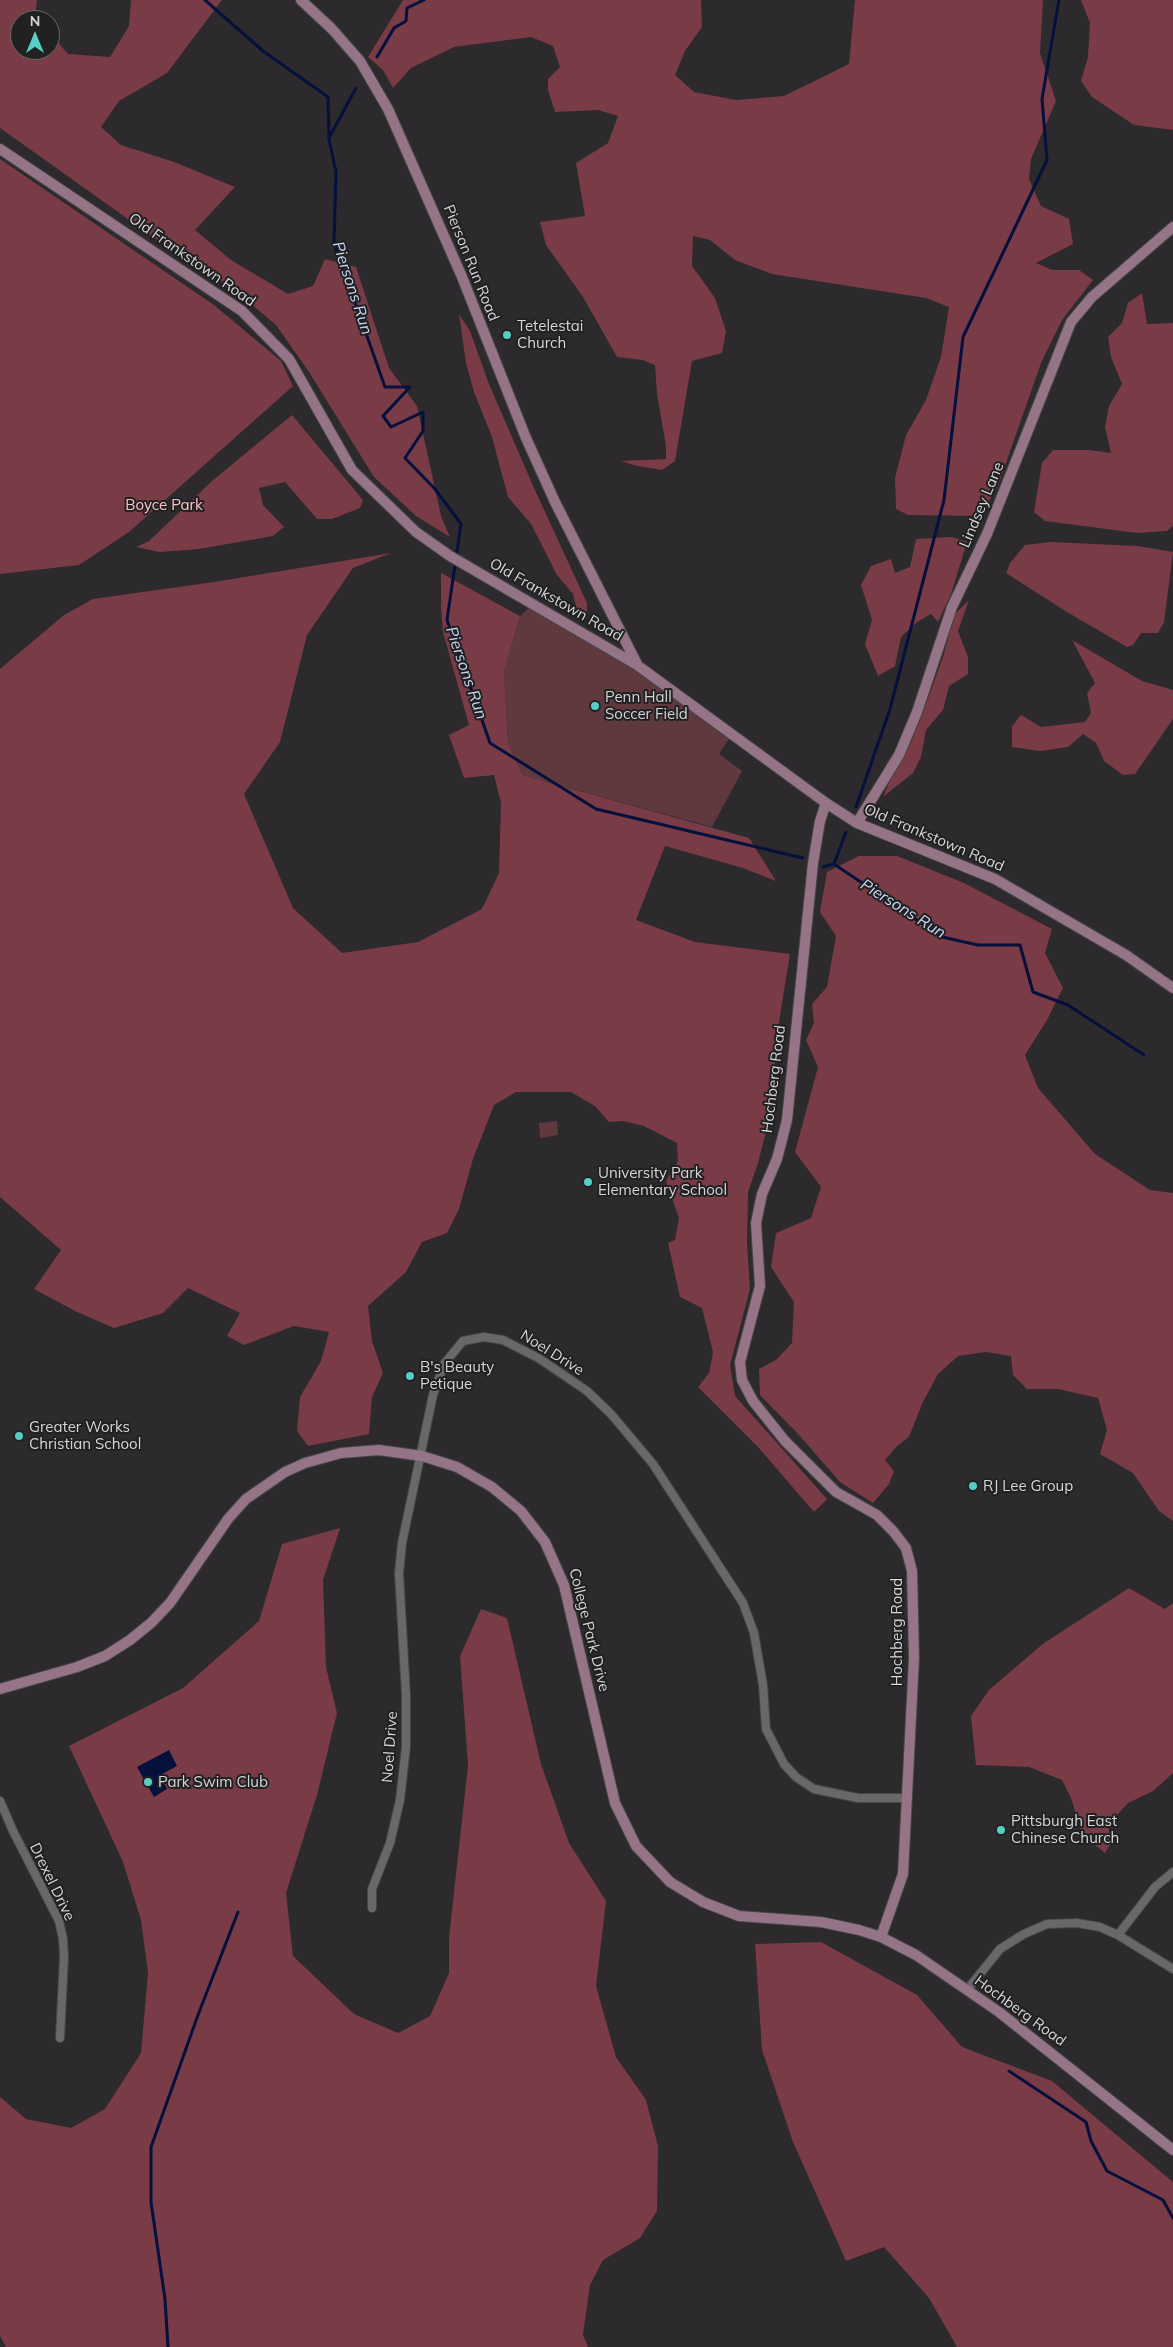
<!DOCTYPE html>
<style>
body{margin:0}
#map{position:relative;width:1173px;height:2347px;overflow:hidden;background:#2c2a2c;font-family:Mulish,sans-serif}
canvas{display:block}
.north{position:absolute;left:10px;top:10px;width:50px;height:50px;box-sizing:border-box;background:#222122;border:1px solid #6a696a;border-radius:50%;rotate:0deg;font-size:14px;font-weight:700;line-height:20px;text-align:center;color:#d5d4d6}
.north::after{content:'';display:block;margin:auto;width:18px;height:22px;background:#55cec4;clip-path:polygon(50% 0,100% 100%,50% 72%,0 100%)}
</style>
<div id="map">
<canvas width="1173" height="2347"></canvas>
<div class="north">N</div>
</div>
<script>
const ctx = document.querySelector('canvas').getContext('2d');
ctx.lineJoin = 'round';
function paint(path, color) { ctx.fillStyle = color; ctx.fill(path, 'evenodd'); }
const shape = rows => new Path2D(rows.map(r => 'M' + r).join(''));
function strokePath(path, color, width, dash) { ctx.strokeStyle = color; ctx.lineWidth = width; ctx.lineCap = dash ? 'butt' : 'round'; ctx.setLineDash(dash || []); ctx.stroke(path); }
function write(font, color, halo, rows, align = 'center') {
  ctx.font = font + ' Mulish,sans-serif'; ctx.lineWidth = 4; ctx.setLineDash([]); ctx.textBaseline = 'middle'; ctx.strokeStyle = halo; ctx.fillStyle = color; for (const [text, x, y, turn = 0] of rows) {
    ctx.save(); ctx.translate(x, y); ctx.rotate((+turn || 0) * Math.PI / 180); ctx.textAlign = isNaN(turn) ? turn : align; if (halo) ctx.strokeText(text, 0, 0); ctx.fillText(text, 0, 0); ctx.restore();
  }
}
const green = shape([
 [530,607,634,668,729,739,719,754,742,771,712,827,522,775,508,742,504,672,520,616],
 [557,1121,558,1135,540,1138,539,1123]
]);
const forest = shape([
 [0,0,37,0,35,16,39,20,20,20,20,50,50,50,50,33,68,54,110,57,129,26,131,0,222,0,167,73,119,101,101,127,121,145,174,162,235,187,195,230,231,260,288,294,313,286,325,259,356,267,389,368,417,406,441,516,450,537,416,516,374,477,309,372,276,325,238,293,200,266,156,239,0,128],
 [403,0,701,0,702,27,685,51,675,75,694,92,736,100,784,96,849,64,855,0,1043,0,1040,53,1056,101,1031,159,1029,179,1041,206,1069,219,1073,244,1036,263,1052,270,1079,270,1093,280,1062,320,1041,363,999,483,981,516,908,515,896,509,895,478,906,435,926,400,941,357,949,307,926,298,772,274,735,260,710,240,693,236,692,266,715,298,726,331,722,353,692,361,675,461,662,470,637,466,621,461,666,459,666,446,657,394,655,365,643,360,617,357,583,297,546,245,540,222,585,216,576,163,608,143,618,116,598,110,555,112,548,90,548,79,560,67,553,46,531,37,454,47,411,68,393,88,383,70,368,57],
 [1081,0,1173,0,1173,130,1134,125,1092,97,1081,81,1088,57,1090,23],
 [0,159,214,305,281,361,293,386,129,532,79,565,0,574],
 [1142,293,1147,324,1173,323,1173,526,1167,531,1137,533,1045,521,1034,512,1042,463,1053,450,1089,450,1111,453,1105,427,1109,406,1122,384,1111,357,1108,337,1122,323,1128,303],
 [459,314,470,331,489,384,534,488,587,603,587,614,577,611,573,594,557,575,531,524,508,497,492,437,474,392,466,363],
 [292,415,363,500,360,508,332,519,317,519,285,482,259,488,263,505,284,527,273,536,199,549,159,552,136,547,149,541,212,481],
 [952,537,967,542,951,594,938,622,931,614,917,622,901,637,895,666,878,676,865,644,872,620,861,585,871,566,891,559,895,573,910,567,916,539],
 [1051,542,1138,546,1173,552,1164,622,1158,633,1141,633,1133,645,1127,647,1067,612,1006,573,1010,563,1025,545],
 [391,553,353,568,307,635,280,742,244,794,293,908,342,953,418,942,482,909,499,873,501,803,494,775,464,778,449,735,469,725,443,632,441,608,441,573,520,616,504,672,508,742,522,775,749,838,776,881,743,868,665,846,636,920,695,942,790,954,778,1028,771,1112,758,1163,748,1192,747,1243,750,1289,730,1365,735,1396,827,1499,814,1512,758,1447,698,1387,709,1373,713,1352,702,1308,680,1297,668,1243,675,1240,679,1218,666,1181,678,1161,677,1143,644,1126,623,1121,609,1122,595,1106,571,1092,516,1092,494,1105,473,1159,459,1209,447,1233,422,1242,406,1272,368,1306,372,1341,383,1373,372,1397,369,1434,308,1446,297,1431,300,1397,321,1361,329,1332,294,1326,244,1345,227,1336,240,1313,188,1288,163,1313,114,1328,77,1312,34,1289,61,1250,0,1197,0,669,64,615,93,599,214,582],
 [969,600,958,631,968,657,968,674,949,686,943,710,926,730,921,757,913,773,883,797,892,775,909,747,922,715,943,657,955,614],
 [1072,640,1142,681,1173,690,1173,719,1135,774,1123,775,1104,761,1096,743,1083,734,1068,747,1040,751,1012,747,1012,726,1021,715,1041,727,1085,722,1091,713,1087,693,1095,683],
 [859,856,897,856,964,883,1052,929,1045,953,1063,988,1047,1020,1025,1055,1038,1088,1095,1154,1150,1190,1173,1193,1173,1521,1159,1511,1133,1473,1100,1454,1107,1430,1098,1398,1058,1389,1027,1389,1013,1375,1011,1356,986,1352,958,1356,938,1374,922,1404,909,1437,897,1446,885,1460,894,1471,889,1484,873,1503,840,1482,799,1435,760,1395,759,1369,776,1360,792,1343,794,1302,771,1267,776,1233,811,1218,821,1187,795,1152,818,1067,806,1040,814,1023,812,1004,827,987,836,936,820,912,827,872],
 [340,1528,323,1580,326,1667,337,1713,317,1795,286,1893,293,1956,354,2014,398,2033,430,2016,449,1973,449,1938,468,1765,460,1656,481,1609,507,1618,541,1764,569,1843,606,1901,596,1986,616,2057,646,2100,658,2146,657,2211,640,2238,603,2260,590,2285,583,2335,588,2347,6,2347,0,2336,0,2097,26,2119,71,2128,105,2109,141,2053,148,1973,141,1920,123,1862,69,1746,183,1688,259,1621,282,1544],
 [1129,1588,1165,1609,1173,1603,1173,1773,1153,1791,1128,1803,1108,1825,1111,1843,1105,1853,1082,1834,1071,1798,1062,1780,1029,1767,976,1765,971,1716,989,1690,1044,1643],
 [821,1942,917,1995,962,2047,1052,2081,1173,2182,1173,2347,957,2347,929,2298,884,2247,846,2261,793,2142,762,2050,755,1944]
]);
const water = shape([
 [169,1750,177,1766,160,1775,167,1789,154,1797,137,1767]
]);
const stream = shape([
 [205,0,263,51,328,97,329,139,336,172,334,243,385,387,410,387,383,416,391,427,423,412,423,431,405,458,435,489,461,524,447,620,490,743,596,809,803,858],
 [377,57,394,28,406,21,407,8,424,0],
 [329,138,356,88],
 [856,807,890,709,944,500,963,337,1047,160,1042,99,1059,0],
 [834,864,846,832],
 [823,867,834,864,942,937,978,945,1020,945,1033,992,1068,1005,1144,1055],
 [1009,2071,1086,2122,1091,2141,1107,2171,1163,2200,1173,2218],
 [168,2347,165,2299,151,2202,151,2147,198,2015,238,1912]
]);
const street = shape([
 [0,1801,13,1831,59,1921,63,1939,64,1957,60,2038],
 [372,1908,372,1889,390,1843,400,1800,406,1747,406,1695,399,1573,402,1543,433,1395,444,1364,463,1341,484,1337,503,1340,540,1359,587,1391,611,1414,653,1464,743,1603,754,1633,763,1685,766,1729,784,1764,796,1777,814,1789,858,1798,907,1798],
 [1118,1935,1155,1887,1173,1872],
 [967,1990,1000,1949,1024,1934,1047,1924,1077,1923,1100,1927,1118,1935,1173,1969]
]);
const secondary = shape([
 [301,0,332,29,360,61,388,109,462,277,526,438,555,502,637,664],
 [0,149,242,311,289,359,352,470,416,532,450,556,637,665,826,803,857,823,995,879,1126,955,1173,988],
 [826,803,820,821,813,863,787,1120,777,1159,762,1194,756,1223,760,1286,740,1362,742,1380,753,1401,785,1441,836,1492,877,1515,893,1531,906,1548,912,1571,914,1658,903,1874,881,1937,916,1955,999,2012,1173,2150],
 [857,823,899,755,917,712,952,607,987,534,1071,322,1092,297,1173,227],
 [0,1689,77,1667,105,1656,130,1640,151,1623,170,1603,228,1519,246,1499,285,1472,305,1463,341,1453,379,1450,422,1456,457,1467,492,1487,521,1511,545,1542,564,1585,615,1803,636,1846,670,1882,703,1902,739,1916,821,1922,859,1930,881,1937]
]);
const markers = [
 [507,335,5,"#55cec4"],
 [595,706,5,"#55cec4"],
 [588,1182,5,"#55cec4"],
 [410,1376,5,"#55cec4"],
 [19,1436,5,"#55cec4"],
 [973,1486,5,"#55cec4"],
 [148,1782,5,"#55cec4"],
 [1001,1830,5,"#55cec4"]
];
const streetNames = [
 ["Old Frankstown Road",192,260,35],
 ["Pierson Run Road",471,263,68],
 ["Lindsey Lane",982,505,-67],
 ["Old Frankstown Road",556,600,30],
 ["Old Frankstown Road",934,838,23],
 ["Hochberg Road",774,1079,-83],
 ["Noel Drive",552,1353,32],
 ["College Park Drive",589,1630,76],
 ["Hochberg Road",897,1632,-90],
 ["Noel Drive",390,1747,-86],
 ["Drexel Drive",52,1882,64],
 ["Hochberg Road",1020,2011,36]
];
const poiNames = [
 ["Tetelestai",517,326],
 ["Church",517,343],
 ["Penn Hall",605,697],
 ["Soccer Field",605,714],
 ["University Park",598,1173],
 ["Elementary School",598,1190],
 ["B's Beauty",420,1367],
 ["Petique",420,1384],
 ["Greater Works",29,1427],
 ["Christian School",29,1444],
 ["RJ Lee Group",983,1486],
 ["Park Swim Club",158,1782],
 ["Pittsburgh East",1011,1821],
 ["Chinese Church",1011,1838]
];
const parkNames = [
 ["Boyce Park",164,505]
];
const waterNames = [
 ["Piersons Run",352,288,72],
 ["Piersons Run",466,673,71],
 ["Piersons Run",903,909,32]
];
paint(green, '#60393f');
paint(forest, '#793b46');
paint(water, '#05103d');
strokePath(stream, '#05103d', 3);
strokePath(street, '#464547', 10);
strokePath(secondary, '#464547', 12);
strokePath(street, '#696769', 8);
strokePath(secondary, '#957488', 10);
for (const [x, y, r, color] of markers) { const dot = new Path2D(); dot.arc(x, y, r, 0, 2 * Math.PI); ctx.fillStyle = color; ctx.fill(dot); strokePath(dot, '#222122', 2); }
write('15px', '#d5d4d6', '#222122', streetNames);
write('15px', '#d5d4d6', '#222122', poiNames, 'left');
write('15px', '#fec2c9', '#222122', parkNames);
write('italic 16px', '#c8d6f6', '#222122', waterNames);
</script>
